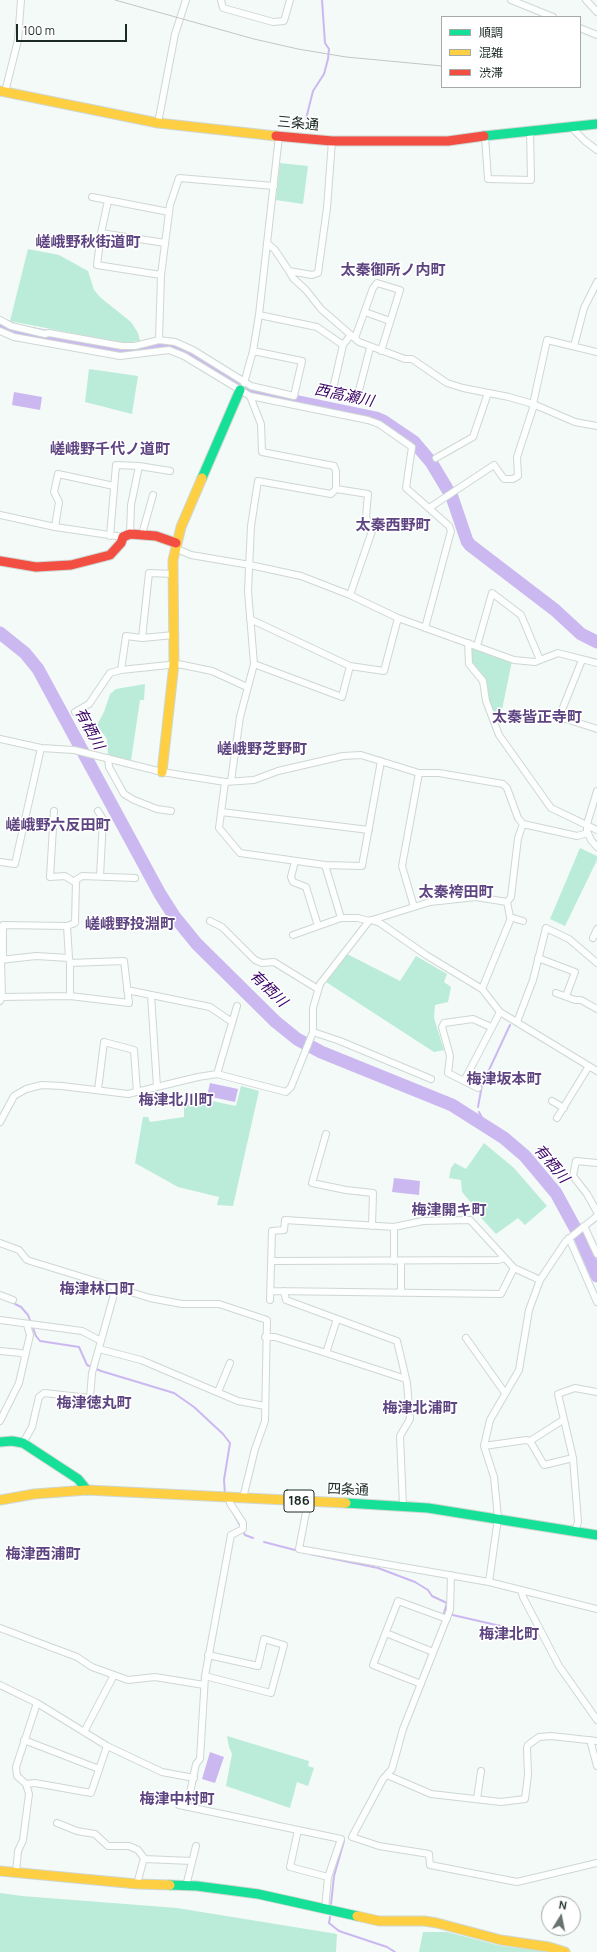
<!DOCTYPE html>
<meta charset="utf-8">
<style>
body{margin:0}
#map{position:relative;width:597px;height:1952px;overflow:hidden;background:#f4faf7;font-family:Manrope,"Noto Sans JP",sans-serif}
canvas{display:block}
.legend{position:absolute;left:441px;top:16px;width:140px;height:72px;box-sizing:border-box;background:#fff;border:1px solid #a4aaa7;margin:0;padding:5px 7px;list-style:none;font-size:12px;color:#1c2a24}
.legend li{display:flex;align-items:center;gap:8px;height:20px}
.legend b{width:20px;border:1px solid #a4aaa7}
.north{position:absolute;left:541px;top:1896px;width:40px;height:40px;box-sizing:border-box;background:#fff;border:1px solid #a4aaa7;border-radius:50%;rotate:10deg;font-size:11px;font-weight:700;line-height:16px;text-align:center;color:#1c2a24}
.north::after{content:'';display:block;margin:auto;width:14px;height:18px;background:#68736e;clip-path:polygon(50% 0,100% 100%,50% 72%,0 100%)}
.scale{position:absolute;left:16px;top:24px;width:111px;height:18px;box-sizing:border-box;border:2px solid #1c2a24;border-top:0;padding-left:5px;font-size:12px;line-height:14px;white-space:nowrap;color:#1c2a24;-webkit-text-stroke:3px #fff;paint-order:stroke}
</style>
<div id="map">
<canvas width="597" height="1952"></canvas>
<ul class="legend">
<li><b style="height:5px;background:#16e098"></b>順調</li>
<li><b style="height:5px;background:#ffcf43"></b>混雑</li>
<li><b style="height:5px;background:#f24e42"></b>渋滞</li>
</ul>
<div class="north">N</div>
<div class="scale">100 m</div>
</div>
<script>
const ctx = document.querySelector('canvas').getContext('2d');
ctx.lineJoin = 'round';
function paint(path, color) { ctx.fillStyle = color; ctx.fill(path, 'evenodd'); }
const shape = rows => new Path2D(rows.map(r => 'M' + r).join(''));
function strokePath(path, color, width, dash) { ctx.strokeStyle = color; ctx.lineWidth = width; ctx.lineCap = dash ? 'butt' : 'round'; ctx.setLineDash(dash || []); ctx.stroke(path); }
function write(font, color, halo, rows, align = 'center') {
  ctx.font = font + ' Manrope,"Noto Sans JP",sans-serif'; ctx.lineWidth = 3; ctx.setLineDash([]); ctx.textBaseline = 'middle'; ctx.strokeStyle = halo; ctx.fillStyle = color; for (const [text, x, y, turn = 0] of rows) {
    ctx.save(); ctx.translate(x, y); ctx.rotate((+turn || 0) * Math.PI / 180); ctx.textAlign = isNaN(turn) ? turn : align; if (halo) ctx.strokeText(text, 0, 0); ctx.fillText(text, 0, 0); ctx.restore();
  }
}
const green = shape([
 [280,163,308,166,303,204,276,200],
 [28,249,59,255,88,271,94,290,101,298,131,322,138,333,140,341,123,343,10,321],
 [89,369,138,376,132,414,85,402],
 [469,645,512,661,498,729,487,700,485,681,471,663],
 [145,684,144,700,140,700,131,761,108,755,107,739,97,725,104,712,110,694,116,689],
 [580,848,597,856,597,860,565,926,550,919],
 [347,954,400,981,416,956,447,974,444,982,451,987,448,1002,435,1005,434,1018,444,1050,434,1052,326,982],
 [241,1086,259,1091,233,1206,217,1205,219,1197,178,1187,135,1163,143,1117,148,1117,150,1122,184,1117,184,1099,201,1103,202,1099,236,1106],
 [484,1143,514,1168,547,1206,525,1225,518,1218,496,1234,471,1207,473,1205,462,1192,461,1180,449,1178,451,1168,455,1163,466,1169],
 [227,1736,309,1761,308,1766,314,1768,308,1786,297,1782,290,1808,226,1786,232,1754,229,1747],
 [0,1893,22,1896,177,1908,337,1934,336,1952,0,1952],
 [423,1932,447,1932,501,1946,552,1952,419,1952]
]);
const water = shape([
 [14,392,42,397,40,410,12,405],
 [210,1083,238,1089,235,1102,207,1096],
 [394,1178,420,1181,419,1195,392,1192],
 [210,1752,224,1757,215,1783,202,1779]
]);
const stream = shape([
 [306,119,313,91,324,74,328,59,329,49,325,43,322,0],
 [478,1107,482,1085,510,1025],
 [479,1112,486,1125],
 [15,1304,21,1307,28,1315,36,1336,40,1341,79,1347,87,1365,101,1371,174,1393,194,1407,223,1434,230,1443,224,1480,225,1494],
 [226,1500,241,1527],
 [243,1531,245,1535,253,1538],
 [264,1542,295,1550],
 [310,1554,378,1568,415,1582,428,1590,432,1596,447,1603,444,1613,505,1627,515,1633],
 [331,1904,334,1876,344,1841],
 [330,1917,329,1923,339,1931,387,1947,395,1952]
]);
const river = shape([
 [0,324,18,331,127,352,163,345,172,347,185,351,256,393,376,418,383,421,414,442,431,462,452,497,467,541,470,545,555,610,581,634,597,642],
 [0,633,25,653,38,669,160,894,174,916,196,943,276,1022,297,1039,321,1052,452,1105,504,1138,525,1156,556,1193,580,1237,597,1276]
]);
const street = shape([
 [221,0,223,8,273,22,284,21,290,0],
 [511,0,553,17],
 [586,0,597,12],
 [580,28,597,35],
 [5,92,18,40,21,0],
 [158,123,175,34,186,0],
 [571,127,585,141,597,150],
 [485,137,488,179,531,180,530,130],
 [92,197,169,212],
 [101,233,108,201],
 [267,243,275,250,289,271,312,275,318,273,327,208,332,141],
 [289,271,293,278,306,290,321,309,359,342,405,359,412,359,447,383,463,388,509,397,533,404,575,422,597,426],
 [161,275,97,265,101,233,165,243],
 [365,312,390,321],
 [259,315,317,327,343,345],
 [0,320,11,326,45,334,49,333,122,346,135,346,159,340,175,342,193,350,251,386,294,396,302,361,253,351],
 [0,331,14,337,120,356,169,350,184,356,250,396,368,420,379,424,412,447,406,488,449,526,451,531,425,628],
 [350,336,343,345,332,393,357,398,370,348],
 [355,338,373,288,377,283,400,290,381,351],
 [159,340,161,275,170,205,179,178,274,186],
 [574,346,584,308,597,282],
 [244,383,253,351,259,315,279,136],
 [436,458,473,437,488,393],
 [336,489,368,494,366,517,372,531,350,595],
 [429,508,494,465,504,479,513,479,518,476,517,457,533,408,533,404,547,340,597,352],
 [0,515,55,527,123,537],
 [55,527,59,502,54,492,58,474,114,486],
 [130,534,131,505,139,466],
 [142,534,153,495],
 [110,536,116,465,139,466,170,471],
 [175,548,191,555,250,565,301,576,350,595,398,618,514,660,535,662,558,653,597,663],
 [250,619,350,666,384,671,398,618],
 [142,638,149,573,173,574],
 [468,643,469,664,483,681,486,701,499,735,551,808,597,830],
 [477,646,492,593,521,615,540,660],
 [582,660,562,710,563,718,597,729],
 [254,664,342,697,350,666],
 [121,670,126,636,142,638,174,635],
 [75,712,89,704,110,673,121,670,178,664,212,671,247,687],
 [0,739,41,748,74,750,162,772,225,782,254,780,278,771,343,756,361,755,419,773,439,773,503,784,507,788,518,818,523,824,577,836,588,833],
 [108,758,109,767,124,794,134,800,157,809,171,811],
 [231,781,240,717,254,664,248,591,251,526,258,481,331,494,336,489,336,471,334,466,262,452,261,424,250,396],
 [225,782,219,828,240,853,325,865,362,866,381,761],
 [597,791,587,824,587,831,591,840,597,847],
 [54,811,50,877,65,876,76,883],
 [98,811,103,819,100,876],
 [221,812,369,830],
 [295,861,291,877,293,882,306,887,318,926],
 [0,862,15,864,41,748],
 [325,865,341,918],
 [507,902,510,917,523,921],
 [414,907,402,866,419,773],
 [371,920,380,923,426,955,482,989,500,1012,597,1071],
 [210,921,222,927,255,960,262,963,274,962,318,989],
 [67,926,69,958],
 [293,935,341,918,358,918,369,921,430,902,476,897,507,902,511,897,518,838,523,824],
 [593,938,597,929],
 [538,958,575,972,566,996],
 [0,960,36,956,69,958,70,963],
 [1,960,2,997],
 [3,960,3,925,67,926,75,923,76,880,82,876,135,878],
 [482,989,511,918],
 [127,990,210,1007,232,1022],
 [556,993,575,1000,581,1000,597,1009],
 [151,995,157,1087],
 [0,1001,2,997,70,996,129,1003,124,961,70,963,70,996],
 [517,1022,533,980,546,928,569,939,597,963],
 [313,1032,340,1041,431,1079],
 [217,1074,237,1006],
 [464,1081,500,1012],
 [478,1088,448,1073,450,1056,442,1027,444,1023,473,1019,491,1027],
 [98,1090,104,1042,134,1050,137,1092],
 [552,1101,564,1108],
 [557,1118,589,1066],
 [0,1122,14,1096,26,1089,42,1085,62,1086,128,1094,198,1077,217,1074,286,1092,291,1087,313,1032,313,1008,320,984,369,921],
 [326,1134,312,1183,346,1190,373,1193,372,1226],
 [597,1163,576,1161,573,1176,587,1194,597,1212],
 [584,1226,597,1254],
 [394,1227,394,1261],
 [569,1238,597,1302],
 [0,1243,19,1250,27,1260,150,1298,182,1304,219,1304,267,1320,265,1421,255,1449,243,1498],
 [272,1261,498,1260,505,1258],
 [271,1291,501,1294,514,1268],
 [284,1291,286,1300,397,1341,407,1383,410,1419,400,1436,403,1506],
 [401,1293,401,1261],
 [0,1295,13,1300],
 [270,1300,272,1231,284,1230,285,1220,394,1227,423,1221,470,1220,514,1268,540,1280],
 [0,1320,82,1331,101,1341],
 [265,1337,275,1337,323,1352,406,1379],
 [466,1338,505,1393],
 [99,1349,141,1360,238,1401,265,1406],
 [0,1351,21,1353,25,1355],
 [326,1353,337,1319],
 [218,1392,230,1363],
 [0,1421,19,1383,30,1335,27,1325],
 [530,1441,544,1465,573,1458],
 [23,1443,32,1427,39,1397,44,1393,90,1398,92,1373,116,1287],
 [484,1446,526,1440,530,1441,563,1420],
 [308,1502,299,1549,489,1582,597,1609],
 [575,1531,578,1522,573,1458,558,1394,575,1388,597,1392],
 [451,1575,450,1610,403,1729,392,1769,383,1779,352,1837,379,1846,429,1854,430,1865,517,1882,597,1863],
 [489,1582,498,1518,494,1477,484,1446,490,1420,519,1370,529,1310,540,1280,566,1241,597,1216],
 [521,1590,523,1597,559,1666,597,1720],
 [0,1628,77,1657,92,1667,128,1680,155,1677,204,1685],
 [386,1633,433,1652],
 [205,1676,271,1693,284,1645,264,1639,258,1666,208,1655],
 [421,1684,373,1665,398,1601,447,1619],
 [0,1685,37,1703,107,1746,162,1772,194,1778],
 [84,1732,114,1675],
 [24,1740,99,1769],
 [590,1740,597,1766],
 [387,1775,431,1794,501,1802,525,1799,528,1775,527,1748,528,1745,539,1737,551,1736,597,1741],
 [26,1784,35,1783,91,1793,107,1746],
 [477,1799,481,1771],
 [179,1805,341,1839,328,1877,325,1909],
 [187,1807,196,1764,200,1759,205,1676,231,1535,243,1529,243,1523,230,1503,229,1497],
 [57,1823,77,1831,95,1834,108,1846,129,1846,138,1850,144,1858,137,1884],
 [298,1830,290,1867,328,1877],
 [144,1859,192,1861],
 [16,1873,18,1851,23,1840,29,1794,26,1784,17,1776,16,1767,37,1703],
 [186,1886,196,1846]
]);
const fast = shape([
 [484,136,597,124],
 [202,478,240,390],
 [0,1442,12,1441,23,1443,78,1479,87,1490],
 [346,1503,428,1508,597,1535],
 [170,1885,197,1886,258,1894,357,1916]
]);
const slow = shape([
 [0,91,158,123,276,136],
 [162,772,174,664,173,560,181,527,202,478],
 [0,1500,34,1494,87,1490,346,1503],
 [0,1871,137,1884,170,1885],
 [357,1916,379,1921,424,1921,437,1923,501,1940,549,1947,565,1952]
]);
const jam = shape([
 [276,136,332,141,448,141,484,136],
 [0,561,36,567,71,565,110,555,121,543,123,537,130,534,156,536,176,543]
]);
const tram = shape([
 [115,0,254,39,298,49,346,57,442,66]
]);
const shields = [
 [299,1501,30]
];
const shieldNames = [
 ["186",299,1501]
];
const streetNames = [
 ["三条通",298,124,5],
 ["四条通",348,1490,2]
];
const neighbourhoodNames = [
 ["嵯峨野秋街道町",88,243],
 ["太秦御所ノ内町",393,271],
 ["嵯峨野千代ノ道町",110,450],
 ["太秦西野町",393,526],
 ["太秦皆正寺町",537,718],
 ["嵯峨野芝野町",262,750],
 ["嵯峨野六反田町",58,826],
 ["太秦袴田町",456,893],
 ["嵯峨野投淵町",130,925],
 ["梅津坂本町",504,1080],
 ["梅津北川町",176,1101],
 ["梅津開キ町",449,1211],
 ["梅津林口町",97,1290],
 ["梅津徳丸町",94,1404],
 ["梅津北浦町",420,1409],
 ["梅津西浦町",43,1555],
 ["梅津北町",509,1635],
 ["梅津中村町",177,1800]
];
const waterNames = [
 ["西高瀬川",344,396,12],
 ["有栖川",89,729,62],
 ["有栖川",268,989,44],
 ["有栖川",551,1164,50]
];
paint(green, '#baecd9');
paint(water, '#ccb8f0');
strokePath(stream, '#ccb8f0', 2);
strokePath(river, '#ccb8f0', 13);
strokePath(street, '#ced7d3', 8);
strokePath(fast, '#ced7d3', 11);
strokePath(slow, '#ced7d3', 11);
strokePath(jam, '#ced7d3', 11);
strokePath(street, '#fdfefe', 6);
strokePath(fast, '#16e098', 9);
strokePath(slow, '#ffcf43', 9);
strokePath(jam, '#f24e42', 9);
strokePath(tram, '#c4c5c5', 1);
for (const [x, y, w] of shields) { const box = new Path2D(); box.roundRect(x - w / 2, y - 11, w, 22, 3); ctx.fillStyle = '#fff'; ctx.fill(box); strokePath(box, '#1c2a24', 1); }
write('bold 13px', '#1c2a24', null, shieldNames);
write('14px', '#1c2a24', '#fff', streetNames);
write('bold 15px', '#5e4582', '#fff', neighbourhoodNames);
write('italic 15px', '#380164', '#fff', waterNames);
</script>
